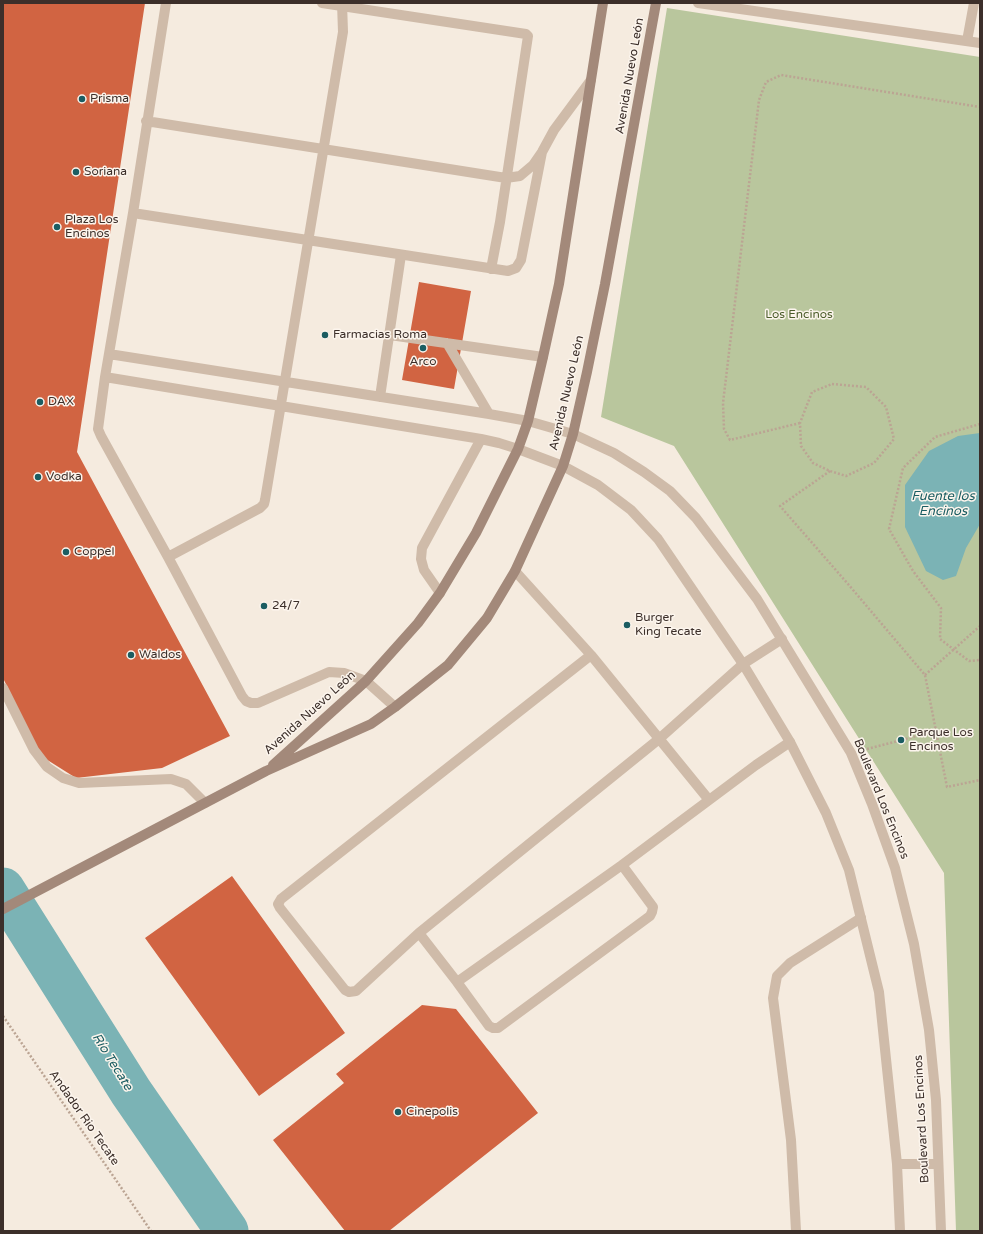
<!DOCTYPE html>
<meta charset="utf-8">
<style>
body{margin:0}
#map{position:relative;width:983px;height:1234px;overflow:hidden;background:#f5ebdf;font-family:"Varela Round",sans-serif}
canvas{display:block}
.frame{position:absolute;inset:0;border:4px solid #3c2f2a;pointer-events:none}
</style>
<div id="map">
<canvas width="983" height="1234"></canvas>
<div class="frame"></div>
</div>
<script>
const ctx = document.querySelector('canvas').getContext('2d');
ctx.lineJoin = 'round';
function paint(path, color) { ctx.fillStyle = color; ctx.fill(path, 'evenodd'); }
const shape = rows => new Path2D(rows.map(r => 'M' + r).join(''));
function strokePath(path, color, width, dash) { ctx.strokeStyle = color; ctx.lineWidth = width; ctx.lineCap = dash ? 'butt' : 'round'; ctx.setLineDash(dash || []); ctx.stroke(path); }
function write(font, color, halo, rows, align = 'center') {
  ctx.font = font + ' "Varela Round",sans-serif'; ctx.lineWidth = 3; ctx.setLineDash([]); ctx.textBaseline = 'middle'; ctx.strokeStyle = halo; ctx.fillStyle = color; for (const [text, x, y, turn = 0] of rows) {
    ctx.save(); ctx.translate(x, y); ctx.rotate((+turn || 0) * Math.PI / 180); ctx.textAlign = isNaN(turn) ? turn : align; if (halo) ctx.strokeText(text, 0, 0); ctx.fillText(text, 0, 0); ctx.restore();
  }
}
const green = shape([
 [667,8,980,57,980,1231,956,1231,944,873,674,446,601,417]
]);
const water = shape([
 [980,433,980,524,966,548,956,576,943,580,926,571,905,527,905,485,929,451,958,436]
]);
const river = shape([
 [3,889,131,1092,227,1231]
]);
const building = shape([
 [3,3,145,3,77,452,230,736,162,768,76,778,41,756,3,678],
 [419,282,471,291,454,389,402,380],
 [232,876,345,1033,259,1096,145,938],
 [422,1005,456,1009,538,1113,389,1231,345,1231,273,1140,344,1083,336,1074]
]);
const path = shape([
 [832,384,866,387,886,407,894,439,874,463,846,476,830,471,813,463,801,446,800,423,812,392,832,384],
 [800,423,730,440,724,429,723,403,759,100,766,82,781,75,980,107],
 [980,424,935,437,903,468,889,529,913,571,941,608,940,639,969,661,980,660],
 [830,471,780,506,848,584,925,675,947,787,980,780],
 [925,675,980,626],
 [867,749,936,731],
 [3,1016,151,1231]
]);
const service = shape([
 [166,3,133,213,105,377,98,429,101,436,168,557,242,696,246,701,251,703,258,703,329,672,344,673,366,681,395,707],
 [322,3,526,34,528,36,500,222,491,269],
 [146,121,506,178,520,176,533,165,542,152,554,130,591,80],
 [133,213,508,271,516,268,521,260,542,152],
 [390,335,543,357],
 [447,343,489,414],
 [109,354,489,414,528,421],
 [105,377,481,439,499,443,518,449],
 [380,397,401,255],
 [168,557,260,508,264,504,265,500,343,32,342,3],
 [515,571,591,655,709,800],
 [440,593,424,570,421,559,422,548,481,439],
 [591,655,281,899,278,904,280,908,345,990,349,992,356,991,419,933,659,739,743,664,782,639],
 [3,688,34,750,47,767,63,778,79,783,171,779,186,784,205,803],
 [419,933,457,982,622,865,756,765,790,742],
 [457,982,489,1026,493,1028,498,1028,650,916,652,912,653,907,622,865],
 [796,1231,791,1140,773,998,777,976,790,963,861,918]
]);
const minor = shape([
 [967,41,974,3]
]);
const tertiary = shape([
 [698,3,980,43],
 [528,421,573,434,614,453,644,472,670,491,696,518,757,599,851,753,872,804,895,868,914,944,929,1030,936,1100,941,1231],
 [518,449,563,466,598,485,631,510,658,539,743,664,790,742,826,813,849,870,879,992,897,1164,900,1231],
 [897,1164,938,1164]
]);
const secondary = shape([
 [273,765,366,681,418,623,440,593,476,533,518,449,528,421,543,357,559,284,603,3],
 [3,909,266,771,371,724,395,707,448,665,487,618,515,571,563,466,573,434,587,372,605,284,656,3]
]);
const markers = [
 [82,99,4,"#1b5d62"],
 [76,172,4,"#1b5d62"],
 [57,227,4,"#1b5d62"],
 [325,335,4,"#1b5d62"],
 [423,348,4,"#1b5d62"],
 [40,402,4,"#1b5d62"],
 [38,477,4,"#1b5d62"],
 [66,552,4,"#1b5d62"],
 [264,606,4,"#1b5d62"],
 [627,625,4,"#1b5d62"],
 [131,655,4,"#1b5d62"],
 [901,740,4,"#1b5d62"],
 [398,1112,4,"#1b5d62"]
];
const streetNames = [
 ["Avenida Nuevo León",630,76,-80],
 ["Avenida Nuevo León",567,393,-77],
 ["Avenida Nuevo León",310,713,-42],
 ["Boulevard Los Encinos",881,799,68],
 ["Andador Rio Tecate",84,1118,55],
 ["Boulevard Los Encinos",922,1119,-93]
];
const poiNames = [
 ["Prisma",90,99],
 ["Soriana",84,172],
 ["Plaza Los",65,220],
 ["Encinos",65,234],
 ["Farmacias Roma",333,335],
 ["Arco",423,362,"center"],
 ["DAX",48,402],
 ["Vodka",46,477],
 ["Coppel",74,552],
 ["24/7",272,606],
 ["Burger",635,618],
 ["King Tecate",635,632],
 ["Waldos",139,655],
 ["Parque Los",909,733],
 ["Encinos",909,747],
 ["Cinepolis",406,1112]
];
const parkNames = [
 ["Los Encinos",799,315]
];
const waterNames = [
 ["Fuente los",943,497],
 ["Encinos",943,512],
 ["Río Tecate",112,1062,58]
];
paint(green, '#b9c69d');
paint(water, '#7bb3b5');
strokePath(river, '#7bb3b5', 43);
paint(building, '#d16442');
strokePath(path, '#bba493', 2.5, [2, 2]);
strokePath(service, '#cfbba9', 10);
strokePath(minor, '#cfbba9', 10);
strokePath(tertiary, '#cfbba9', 10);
strokePath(secondary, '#a3897a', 10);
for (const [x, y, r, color] of markers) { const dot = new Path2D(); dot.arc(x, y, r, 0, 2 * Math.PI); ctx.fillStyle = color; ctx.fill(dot); strokePath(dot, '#fcf5ed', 1.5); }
write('12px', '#3c2f2a', '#fcf5ed', streetNames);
write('12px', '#3c2f2a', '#fcf5ed', poiNames, 'left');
write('12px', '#4b5d2b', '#fcf5ed', parkNames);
write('italic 13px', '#1b5d62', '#fcf5ed', waterNames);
</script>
